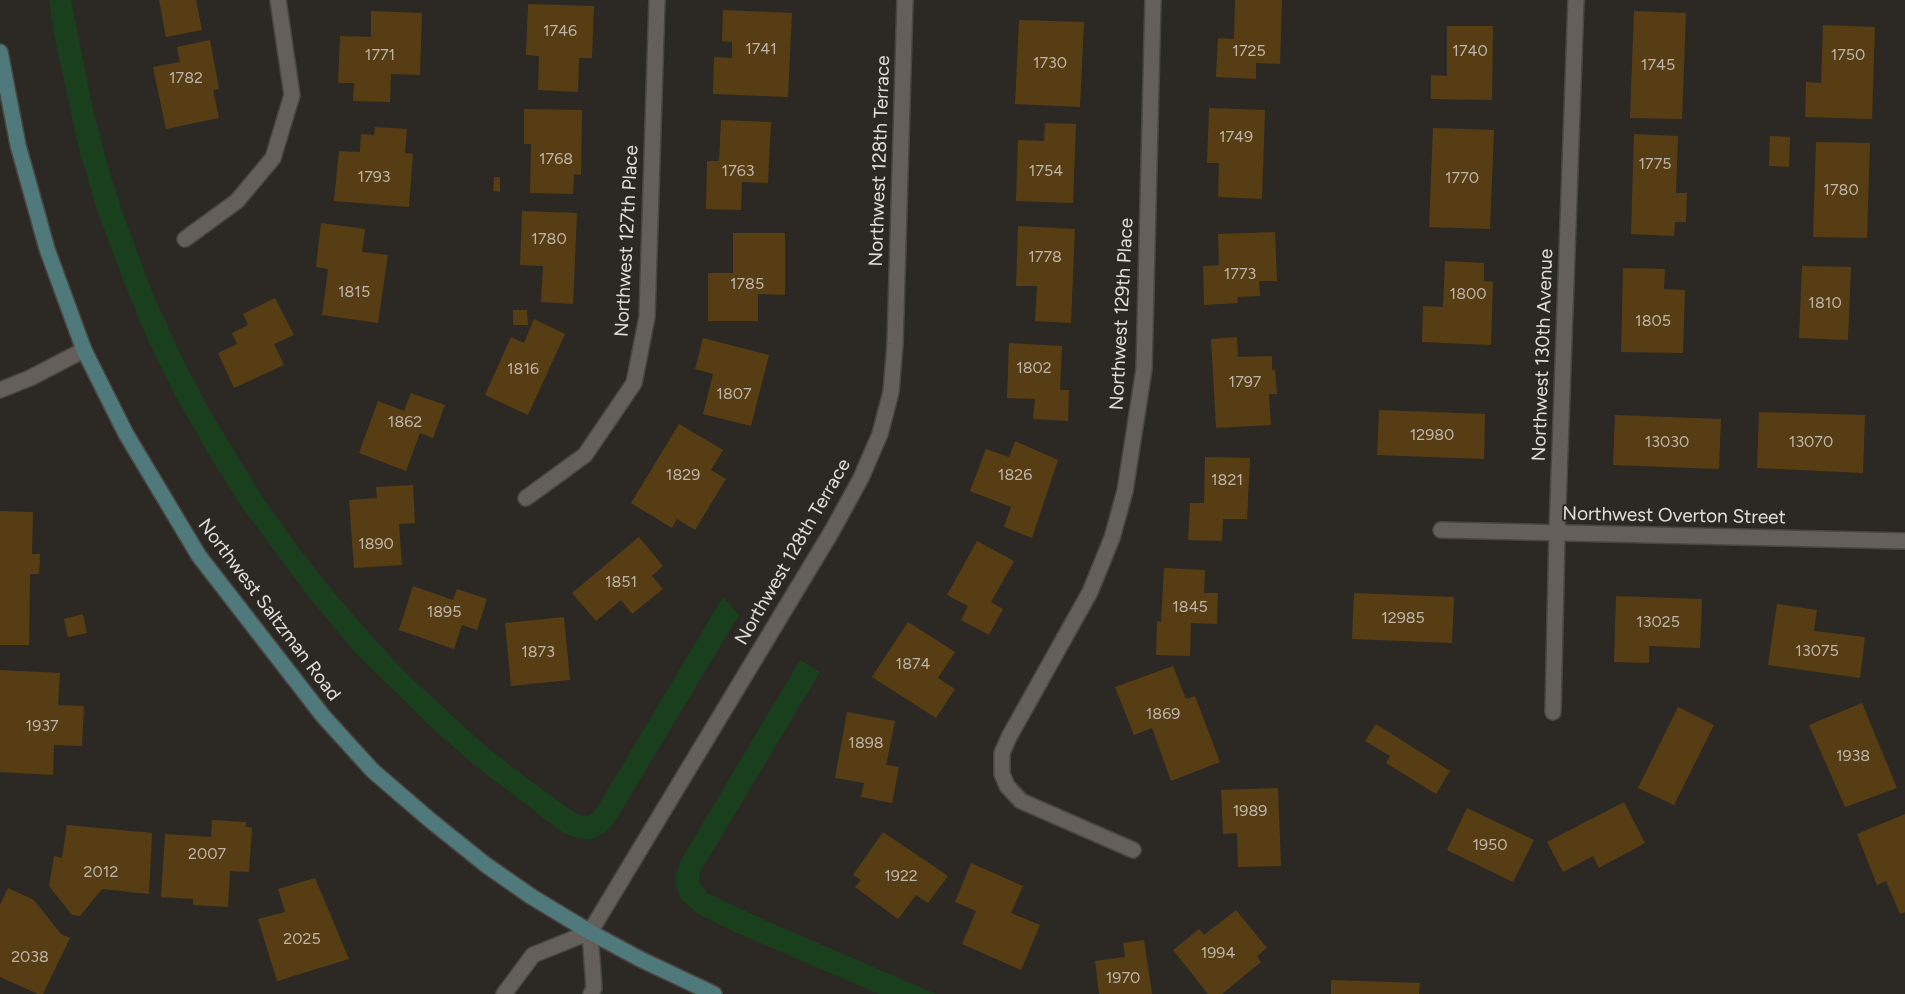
<!DOCTYPE html>
<style>
body{margin:0}
canvas{display:block;background:#2c2823}
</style>
<canvas width="1905" height="994"></canvas>
<script>
const ctx = document.querySelector('canvas').getContext('2d');
ctx.lineJoin = 'round';
function paint(path, color) { ctx.fillStyle = color; ctx.fill(path, 'evenodd'); }
const shape = rows => new Path2D(rows.map(r => 'M' + r).join(''));
function strokePath(path, color, width, dash) { ctx.strokeStyle = color; ctx.lineWidth = width; ctx.lineCap = dash ? 'butt' : 'round'; ctx.setLineDash(dash || []); ctx.stroke(path); }
function write(font, color, halo, rows, align = 'center') {
  ctx.font = font + ' Figtree,sans-serif'; ctx.lineWidth = 4; ctx.setLineDash([]); ctx.textBaseline = 'middle'; ctx.strokeStyle = halo; ctx.fillStyle = color; for (const [text, x, y, turn = 0] of rows) {
    ctx.save(); ctx.translate(x, y); ctx.rotate((+turn || 0) * Math.PI / 180); ctx.textAlign = isNaN(turn) ? turn : align; if (halo) ctx.strokeText(text, 0, 0); ctx.fillText(text, 0, 0); ctx.restore();
  }
}
const green = shape([
 [49,0,71,0,93,110,110,173,122,211,153,294,178,349,208,408,265,501,298,547,336,595,376,641,409,676,482,743,529,780,575,813,581,816,588,816,595,811,723,597,739,615,614,823,606,832,591,839,576,838,562,832,477,767,432,728,355,652,311,600,242,507,211,458,176,397,148,340,124,282,98,213,78,145,54,34],
 [800,660,820,672,699,874,699,882,707,893,769,922,936,994,879,994,737,933,697,913,681,899,676,887,676,874,681,860]
]);
const building = shape([
 [159,0,196,0,202,30,166,37],
 [1235,0,1282,0,1280,64,1256,63,1256,79,1216,77,1218,38,1234,39],
 [528,4,594,6,592,58,579,58,578,92,538,90,539,56,526,55],
 [723,10,792,13,788,97,713,94,714,57,732,58,732,42,722,41],
 [371,11,422,13,420,75,391,74,390,102,353,101,354,83,338,83,340,36,371,37],
 [1634,11,1686,13,1682,119,1630,118],
 [1019,20,1084,22,1080,107,1015,104],
 [1823,25,1875,27,1872,119,1805,117,1806,82,1821,83],
 [1447,26,1493,26,1492,100,1431,99,1431,75,1447,76],
 [210,40,219,89,213,90,219,118,166,129,153,67,180,62,177,47],
 [1209,108,1265,110,1262,199,1218,197,1219,163,1207,163],
 [524,109,582,110,581,175,574,174,573,194,530,193,531,144,524,144],
 [721,120,771,122,768,183,742,182,741,210,706,209,707,161,719,161],
 [1045,123,1076,124,1073,203,1016,201,1018,140,1044,141],
 [375,127,407,129,405,153,413,154,409,207,334,201,339,151,360,152,361,134,374,135],
 [1433,128,1494,130,1490,229,1429,227],
 [1634,134,1678,136,1676,193,1687,193,1686,222,1675,222,1674,236,1631,234],
 [1770,136,1790,137,1789,167,1769,166],
 [1816,142,1870,143,1867,238,1813,237],
 [494,177,500,177,500,192,493,191],
 [522,211,577,213,573,304,541,302,543,266,520,265],
 [321,223,365,229,362,252,388,255,378,323,322,315,328,269,316,267],
 [1018,226,1075,229,1071,323,1035,321,1037,286,1016,286],
 [1275,232,1277,281,1259,281,1260,296,1237,297,1238,303,1204,305,1203,266,1219,265,1218,234],
 [733,233,785,233,785,295,758,294,758,321,708,321,708,273,733,273],
 [1445,261,1484,263,1484,281,1493,282,1491,345,1422,342,1423,306,1443,307],
 [1802,266,1851,267,1848,340,1799,338],
 [1623,268,1665,269,1664,289,1685,290,1683,353,1621,352],
 [275,298,294,335,274,344,284,365,234,388,218,353,237,344,232,333,248,325,243,314],
 [513,310,527,310,528,325,513,325],
 [534,319,565,334,528,415,485,395,511,337,524,343],
 [1237,337,1238,357,1272,356,1272,370,1275,370,1277,394,1269,394,1271,425,1216,428,1211,339],
 [703,338,769,355,751,426,703,414,713,374,695,369],
 [1009,343,1062,346,1060,390,1069,390,1068,421,1033,419,1035,399,1007,398],
 [411,393,445,405,433,438,420,433,406,471,359,453,378,401,404,411],
 [1379,410,1485,414,1484,459,1377,455],
 [1759,412,1865,415,1863,473,1757,468],
 [1615,415,1721,419,1719,469,1613,465],
 [679,424,723,450,711,470,726,479,695,530,677,519,672,528,631,503],
 [1015,441,1058,460,1032,538,1004,527,1011,507,970,491,986,449,1009,457],
 [1205,457,1250,458,1247,519,1223,519,1222,541,1188,540,1190,503,1204,503],
 [413,485,415,523,399,524,402,565,354,568,349,500,377,498,376,487],
 [0,511,33,512,32,554,40,554,39,574,30,574,29,645,0,645],
 [639,537,663,566,652,576,663,589,632,614,621,600,596,621,572,593],
 [977,541,1014,561,991,602,1003,609,989,635,961,620,968,606,947,595],
 [1164,568,1205,570,1204,593,1218,593,1217,624,1191,623,1190,656,1156,655,1157,621,1161,622],
 [413,586,453,600,457,589,487,599,477,630,462,625,454,649,399,630],
 [1354,593,1454,597,1452,643,1352,639],
 [1616,596,1702,599,1700,648,1649,646,1649,663,1614,662],
 [1777,604,1817,610,1814,631,1865,637,1860,678,1768,665],
 [83,614,87,633,68,637,64,619],
 [564,617,570,680,511,686,505,623],
 [908,622,955,652,938,678,955,689,936,718,872,677],
 [1173,666,1186,699,1195,696,1220,762,1171,781,1152,728,1134,735,1115,687],
 [0,670,60,673,58,705,84,706,82,746,54,745,53,775,0,772],
 [1862,703,1897,788,1845,807,1809,725],
 [1678,707,1714,725,1674,805,1638,788],
 [847,712,895,721,886,765,899,767,892,803,861,797,864,783,835,778],
 [1376,724,1450,771,1436,794,1386,763,1390,756,1365,741],
 [1278,788,1281,866,1238,867,1237,833,1223,834,1221,790],
 [1624,802,1645,843,1599,868,1593,856,1563,872,1547,842],
 [1467,808,1534,840,1513,882,1447,850],
 [1905,814,1905,912,1900,914,1886,881,1877,885,1857,834],
 [212,820,246,822,246,827,252,828,249,872,230,871,228,907,193,905,193,899,161,897,165,834,211,837],
 [67,825,152,833,149,894,102,889,80,916,72,915,49,886,54,856,62,858],
 [883,832,948,876,928,903,916,895,898,919,855,887,861,880,853,875],
 [971,863,1023,886,1011,913,1040,925,1021,970,962,944,976,911,955,902],
 [315,878,349,959,277,981,258,919,285,912,278,889],
 [8,888,34,900,61,934,70,938,43,994,38,994,0,977,0,905],
 [1236,910,1267,948,1257,956,1261,962,1222,994,1208,994,1173,950,1199,929,1204,935],
 [1144,940,1152,994,1099,994,1095,961,1125,957,1123,943],
 [1331,980,1420,983,1419,994,1331,994]
]);
const street = shape([
 [185,239,237,201,273,158,292,95,278,0],
 [0,390,30,378,84,350],
 [526,498,585,455,634,383,647,317,657,0],
 [1441,530,1905,541],
 [1553,712,1557,533,1576,0],
 [1133,850,1021,801,1007,786,1002,774,1002,753,1009,737,1090,592,1112,538,1125,491,1144,369,1153,0],
 [504,994,533,955,590,932],
 [591,994,594,988,590,932,832,531,861,478,880,434,891,392,895,344,905,0]
]);
const secondary = shape([
 [0,52,18,145,37,213,47,249,84,350,126,434,199,556,323,716,373,771,430,820,486,865,532,897,590,932,640,959,714,994]
]);
const numberNames = [
 ["1746",560,31],
 ["1741",761,49],
 ["1725",1249,51],
 ["1740",1470,51],
 ["1771",380,55],
 ["1750",1848,55],
 ["1730",1050,63],
 ["1745",1658,65],
 ["1782",186,78],
 ["1749",1236,137],
 ["1768",556,159],
 ["1775",1655,164],
 ["1763",738,171],
 ["1754",1046,171],
 ["1793",374,177],
 ["1770",1462,178],
 ["1780",1841,190],
 ["1780",549,239],
 ["1778",1045,257],
 ["1773",1240,274],
 ["1785",747,284],
 ["1815",354,292],
 ["1800",1468,294],
 ["1810",1825,303],
 ["1805",1653,321],
 ["1802",1034,368],
 ["1816",523,369],
 ["1797",1245,382],
 ["1807",734,394],
 ["1862",405,422],
 ["12980",1432,435],
 ["13030",1667,442],
 ["13070",1811,442],
 ["1829",683,475],
 ["1826",1015,475],
 ["1821",1227,480],
 ["1890",376,544],
 ["1851",621,582],
 ["1845",1190,607],
 ["1895",444,612],
 ["12985",1403,618],
 ["13025",1658,622],
 ["13075",1817,651],
 ["1873",538,652],
 ["1874",913,664],
 ["1869",1163,714],
 ["1937",42,726],
 ["1898",866,743],
 ["1938",1853,756],
 ["1989",1250,811],
 ["1950",1490,845],
 ["2007",207,854],
 ["2012",101,872],
 ["1922",901,876],
 ["2025",302,939],
 ["1994",1218,953],
 ["2038",30,957],
 ["1970",1123,978]
];
const streetNames = [
 ["Northwest 128th Terrace",880,161,-88],
 ["Northwest 127th Place",627,241,-87],
 ["Northwest 129th Place",1122,314,-87],
 ["Northwest 130th Avenue",1543,355,-88],
 ["Northwest Overton Street",1674,516,1],
 ["Northwest 128th Terrace",793,552,-60],
 ["Northwest Saltzman Road",269,610,53]
];
paint(green, '#1a3f1d');
paint(building, '#573d14');
strokePath(street, '#494642', 18);
strokePath(secondary, '#494642', 18);
strokePath(street, '#645f5a', 15);
strokePath(secondary, '#4f797a', 15);
write('16px', '#beb5a8', null, numberNames);
write('19px', '#e0ddda', '#2c2823', streetNames);
</script>
